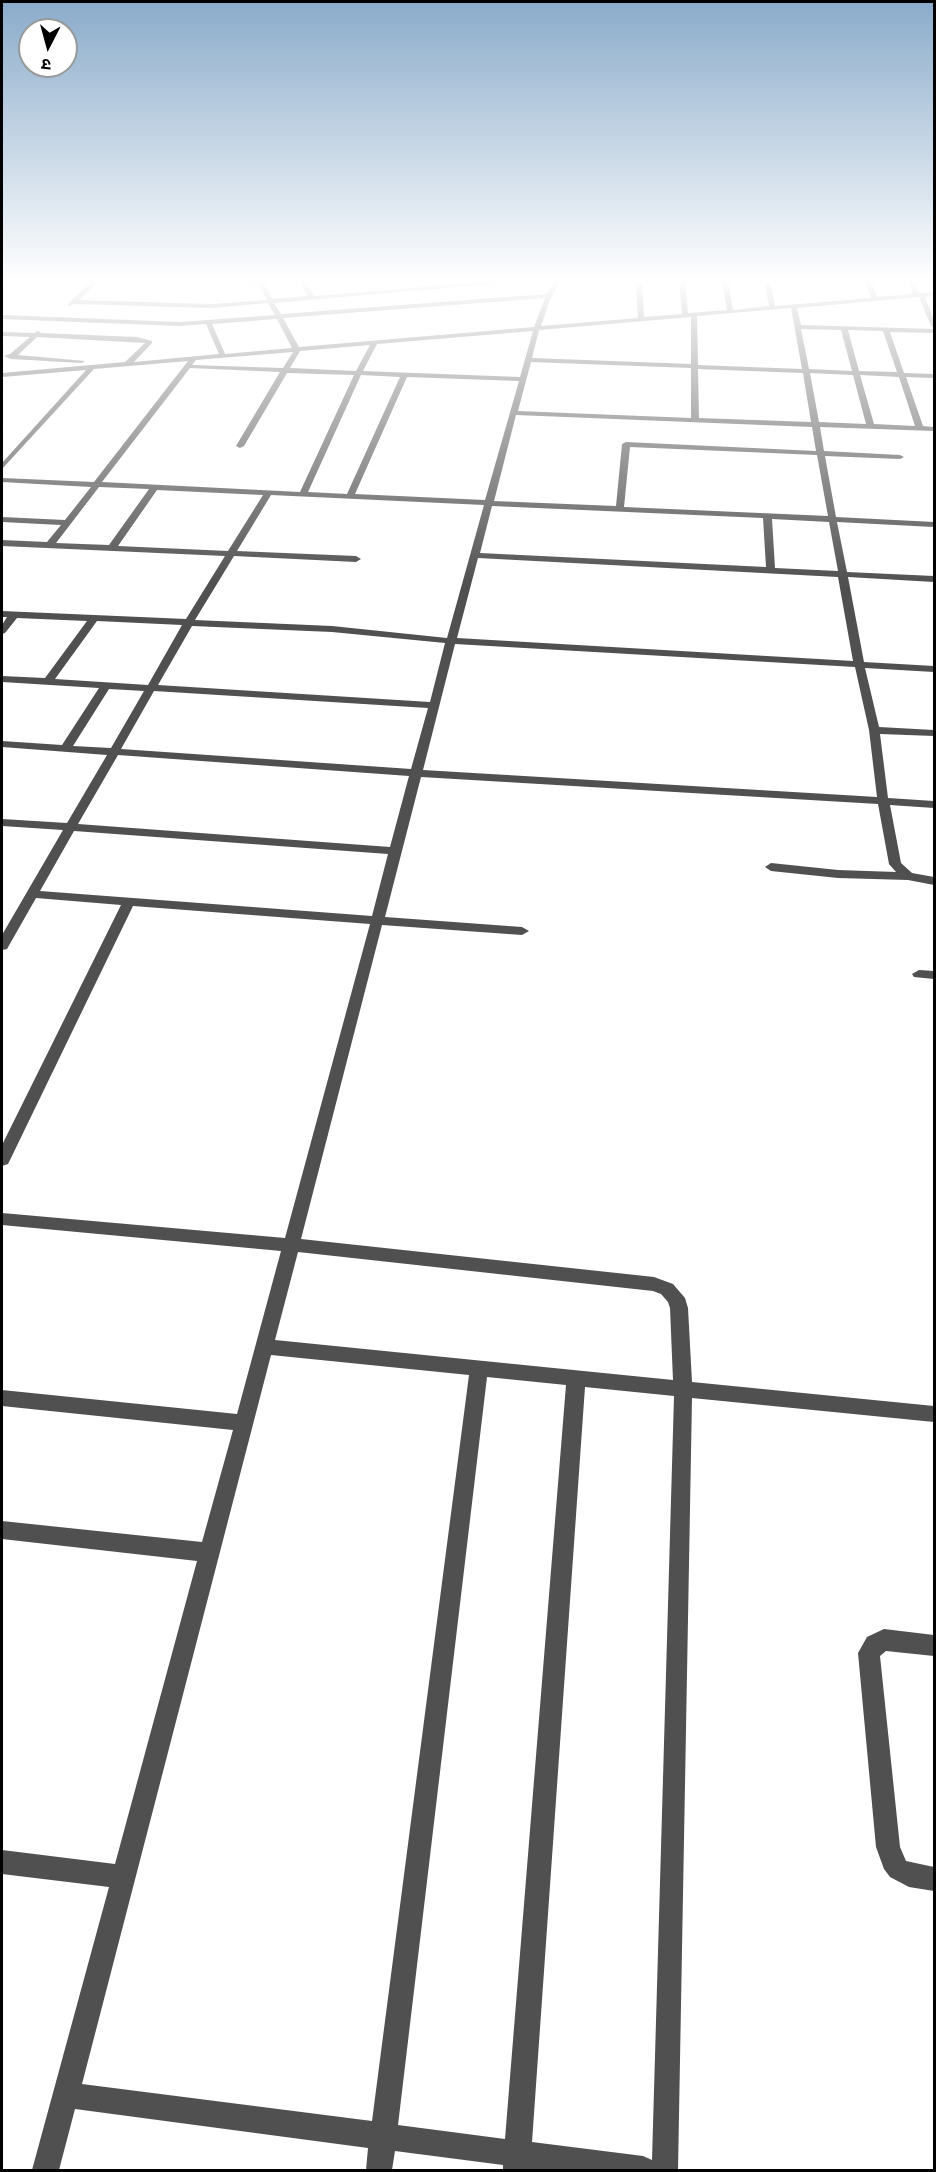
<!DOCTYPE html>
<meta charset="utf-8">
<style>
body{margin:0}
#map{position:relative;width:936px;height:2172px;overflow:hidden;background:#fff;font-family:"Fira Sans","Noto Sans Devanagari",sans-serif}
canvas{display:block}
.frame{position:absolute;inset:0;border:3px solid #000;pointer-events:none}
.north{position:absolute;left:18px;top:18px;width:60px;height:60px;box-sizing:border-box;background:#fff;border:2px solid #999;border-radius:50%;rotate:186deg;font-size:16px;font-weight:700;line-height:24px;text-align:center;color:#000}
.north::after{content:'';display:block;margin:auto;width:21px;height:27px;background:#000;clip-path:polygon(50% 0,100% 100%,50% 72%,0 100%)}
</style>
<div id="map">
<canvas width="936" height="2172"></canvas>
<div class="frame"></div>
<div class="north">उ</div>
</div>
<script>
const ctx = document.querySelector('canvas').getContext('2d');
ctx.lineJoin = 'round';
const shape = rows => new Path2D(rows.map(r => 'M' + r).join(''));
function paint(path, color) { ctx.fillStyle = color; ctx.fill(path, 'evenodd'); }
const minor = shape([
 [93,280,100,280,79,300,212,304,267,300,258,284,214,280,262,281,272,299,308,296,299,280,305,280,314,296,508,280,535,280,274,303,281,314,547,294,555,280,561,280,550,300,541,326,638,318,636,280,642,280,644,317,682,314,679,280,685,280,688,313,727,310,722,280,728,280,733,310,769,306,764,280,770,280,775,306,871,298,865,280,871,280,877,297,913,294,907,280,913,280,919,293,934,292,934,296,925,297,934,320,934,328,931,326,919,297,797,308,801,325,934,329,934,333,890,332,904,373,934,374,934,378,906,377,923,426,934,427,934,431,820,427,824,451,900,455,904,457,900,459,825,456,836,517,934,522,934,527,837,522,847,572,934,576,934,582,848,577,864,662,934,666,934,672,865,668,879,727,934,730,934,736,880,734,888,798,934,801,934,808,890,805,901,863,912,873,934,877,934,885,908,880,838,878,771,871,765,867,771,863,838,870,896,872,889,864,878,804,421,777,385,917,522,927,529,931,522,935,382,925,301,1239,654,1277,673,1284,685,1298,688,1308,692,1382,934,1406,934,1422,692,1398,678,2170,503,2170,503,2165,395,2151,392,2170,366,2170,368,2148,75,2109,59,2170,32,2170,109,1887,2,1874,2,1850,115,1864,197,1561,2,1539,2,1521,202,1542,233,1430,2,1406,2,1390,237,1414,281,1251,2,1225,2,1213,285,1238,370,924,133,906,10,1160,8,1164,2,1166,2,1145,121,905,36,898,7,949,2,950,2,935,63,830,2,826,2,819,67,823,107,755,2,747,2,741,62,745,99,688,2,682,2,676,45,678,87,621,17,618,5,633,2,634,2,625,7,617,2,617,2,611,186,619,225,556,2,546,2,540,47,542,61,525,2,522,2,517,65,520,91,487,2,482,2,478,94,482,188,361,94,369,2,469,2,463,86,370,2,377,2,373,125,362,145,343,37,337,18,355,85,361,82,363,11,359,4,356,10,354,30,337,2,336,2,332,34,333,38,331,41,333,137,337,152,341,152,343,134,362,219,354,206,324,180,326,2,319,2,315,180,322,275,315,268,303,212,308,75,304,68,306,68,304,93,280],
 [545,298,534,327,299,347,283,318,545,298],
 [791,308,802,369,698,365,697,316,791,308],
 [691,317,691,364,532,358,539,330,691,317],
 [277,319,292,348,225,354,212,324,277,319],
 [801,329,841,330,852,371,809,369,801,329],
 [848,330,883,331,897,372,859,371,848,330],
 [533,331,520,377,363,371,377,344,533,331],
 [370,345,356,371,290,368,300,351,370,345],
 [293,352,283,368,192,365,196,360,293,352],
 [531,362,691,368,691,418,518,411,531,362],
 [190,368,280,372,236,446,240,448,244,446,287,373,354,375,300,492,102,482,190,368],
 [698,369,803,373,811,422,699,418,698,369],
 [810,373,853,375,866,424,819,422,810,373],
 [361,375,400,377,347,494,308,492,361,375],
 [860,375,899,377,915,426,874,424,860,375],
 [407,377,519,381,485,500,355,494,407,377],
 [516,415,812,427,816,451,626,442,622,444,616,506,494,501,516,415],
 [630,447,817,455,828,516,624,507,630,447],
 [99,487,149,489,109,545,56,543,99,487],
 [157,490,263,495,228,551,118,546,157,490],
 [271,495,484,505,447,638,332,626,195,620,234,556,356,562,361,559,356,556,237,551,271,495],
 [492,506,763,518,766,567,480,553,492,506],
 [772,519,829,522,838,571,775,568,772,519],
 [478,558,838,577,853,661,457,638,478,558],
 [97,621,182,625,148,685,55,679,97,621],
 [192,626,332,632,445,643,430,702,158,685,192,626],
 [455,644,855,667,869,730,877,797,423,770,455,644],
 [109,689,144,691,111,748,73,746,109,689],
 [154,691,428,708,411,769,121,749,154,691],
 [118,755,409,776,390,847,78,824,118,755],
 [74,831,388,854,372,916,40,891,74,831],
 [298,1252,653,1291,661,1294,668,1302,670,1308,673,1380,275,1340,298,1252],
 [271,1355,469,1375,372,2121,82,2084,271,1355],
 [487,1377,566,1385,505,2139,398,2125,487,1377],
 [585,1387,674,1396,652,2160,643,2156,532,2142,585,1387],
 [919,970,934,971,934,979,914,977,912,974,919,970],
 [884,1629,934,1635,934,1656,886,1651,880,1656,900,1847,906,1861,934,1867,934,1891,909,1887,890,1877,884,1869,876,1847,858,1653,867,1637,884,1629]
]);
paint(minor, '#505050');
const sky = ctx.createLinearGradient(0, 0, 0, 584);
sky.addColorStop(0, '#8aabca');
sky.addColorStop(0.48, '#fff');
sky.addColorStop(1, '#ffffff00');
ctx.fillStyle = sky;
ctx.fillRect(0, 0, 936, 584);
</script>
